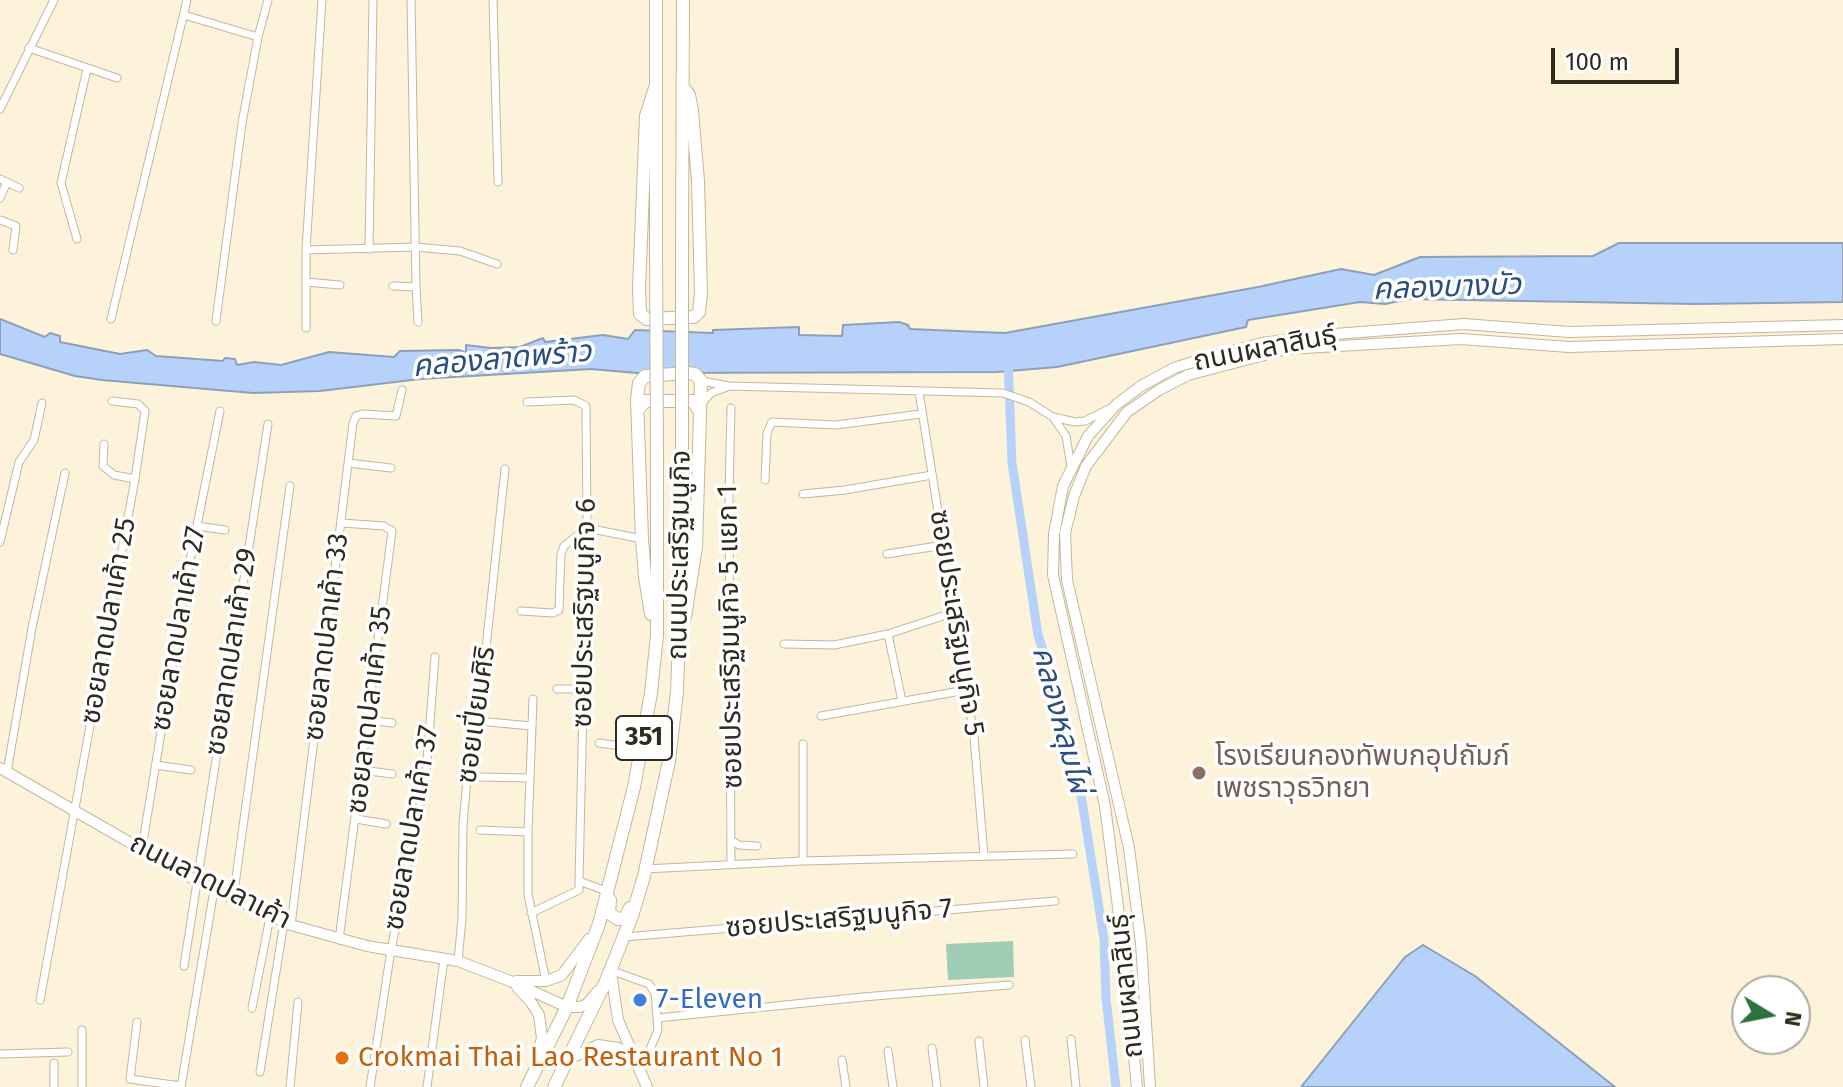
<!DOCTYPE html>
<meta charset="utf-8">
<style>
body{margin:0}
#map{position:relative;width:1843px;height:1087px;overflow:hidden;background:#fdf3da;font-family:"Fira Sans",sans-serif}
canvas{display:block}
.north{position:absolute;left:1731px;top:975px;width:80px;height:80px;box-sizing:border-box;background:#fff;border:2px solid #acaaa5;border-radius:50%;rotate:100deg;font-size:22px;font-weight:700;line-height:32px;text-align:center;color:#2f2b1f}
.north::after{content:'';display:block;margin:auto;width:28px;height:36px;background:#2d713c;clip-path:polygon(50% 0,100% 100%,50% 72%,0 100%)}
.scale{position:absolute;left:1551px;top:48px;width:128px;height:36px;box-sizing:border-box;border:4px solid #2f2b1f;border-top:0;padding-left:10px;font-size:24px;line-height:28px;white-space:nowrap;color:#2f2b1f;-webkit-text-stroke:6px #fff;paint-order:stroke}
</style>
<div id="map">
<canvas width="1843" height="1087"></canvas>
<div class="north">N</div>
<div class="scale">100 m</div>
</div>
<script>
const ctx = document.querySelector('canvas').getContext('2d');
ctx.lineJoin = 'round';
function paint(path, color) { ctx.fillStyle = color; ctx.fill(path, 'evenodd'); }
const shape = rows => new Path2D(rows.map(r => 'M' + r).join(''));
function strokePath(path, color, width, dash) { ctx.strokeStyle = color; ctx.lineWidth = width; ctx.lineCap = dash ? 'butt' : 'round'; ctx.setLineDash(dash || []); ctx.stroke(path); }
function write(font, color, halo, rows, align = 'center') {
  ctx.font = font + ' "Fira Sans","Noto Sans Thai",sans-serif'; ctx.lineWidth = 7; ctx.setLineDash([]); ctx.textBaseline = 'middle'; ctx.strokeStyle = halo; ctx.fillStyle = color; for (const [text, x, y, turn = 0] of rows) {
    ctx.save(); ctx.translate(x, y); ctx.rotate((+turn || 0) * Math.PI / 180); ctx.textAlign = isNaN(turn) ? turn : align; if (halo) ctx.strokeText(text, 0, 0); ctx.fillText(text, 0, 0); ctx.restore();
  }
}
const green = shape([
 [1013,941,1014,977,948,980,946,944]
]);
const water = shape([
 [1619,243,1843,243,1843,302,1695,304,1409,299,1385,304,1360,302,1248,320,1246,327,1057,367,997,372,637,373,591,369,420,379,320,391,253,393,102,380,75,376,0,354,0,319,45,337,50,333,60,336,60,342,120,354,147,350,156,356,223,361,225,358,235,359,237,365,254,362,281,365,329,352,394,357,400,351,459,350,466,353,466,345,491,348,520,347,543,338,545,342,603,335,628,339,635,330,713,333,713,330,799,327,799,335,842,336,843,325,899,322,908,325,910,329,1005,333,1258,287,1341,269,1374,275,1420,257,1593,256,1619,243],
 [1423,945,1475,976,1615,1087,1301,1087,1405,957,1423,945]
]);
const canal = shape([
 [1008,360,1012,463,1038,635,1064,716,1082,801,1104,939,1106,998,1116,1087]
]);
const street = shape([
 [493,0,498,182],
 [184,15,258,37],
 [29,48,117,78],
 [0,109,54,0],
 [0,179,19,188],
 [0,198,7,182],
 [0,220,16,226,13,250],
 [77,239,61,183,87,69],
 [369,249,373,0],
 [306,250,322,0],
 [306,282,340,285],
 [393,286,416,287,411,0],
 [416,287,418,322],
 [111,319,187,0],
 [216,321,242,123,258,37,268,0],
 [306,328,306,250,415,247,460,251,497,264],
 [701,381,729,386,1003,393,1029,402,1053,417,1066,436,1071,467],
 [919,392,974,737,984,856],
 [527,402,574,400,586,406,587,528,579,881,609,892],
 [701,404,711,393,727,387],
 [731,408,729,495,731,865],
 [1053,417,1075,422,1085,421,1111,408],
 [104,444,103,466,114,475,135,479],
 [348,463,391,468],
 [765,480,767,433,772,422,836,425,921,414],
 [803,494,845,490,932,475],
 [197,526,225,530],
 [0,542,19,462,34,440,42,403],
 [887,554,944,545],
 [521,611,553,613,559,610,561,554,564,546,587,528,642,539],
 [888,634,902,701],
 [784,644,834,645,888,634,955,612],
 [557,689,583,689],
 [533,699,528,832,528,894,546,981],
 [821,716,966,690],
 [368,720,392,723],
 [489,722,531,726],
 [599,743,642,749],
 [155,765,191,770],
 [362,770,392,774],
 [7,772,32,628,65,473],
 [477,777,529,778],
 [356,819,386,824],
 [480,830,528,832],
 [732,841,739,845,757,846],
 [142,848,186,580,220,411],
 [803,861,803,744],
 [645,869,803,861,1073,854],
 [233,899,290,486],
 [531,913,579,890,579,881],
 [291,925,353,423,356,416,362,414,396,416,402,390],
 [624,937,1055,901],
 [339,940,392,531,384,526,342,523],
 [458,961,462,918,463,825,468,767,484,667,505,469],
 [184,966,268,424],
 [610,970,649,984,655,993,658,1030,641,1071],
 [40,1000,135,479,145,411,138,404,112,401],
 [252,1008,270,917],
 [658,1018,863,997,1009,985],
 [137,1022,130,1079,181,1086],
 [1071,1039,1076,1087],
 [1025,1040,1031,1087],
 [979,1041,984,1087],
 [932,1048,937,1087],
 [888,1051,893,1087],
 [0,1054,68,1052],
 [842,1060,846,1087],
 [260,1072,284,922],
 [54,1087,54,1063],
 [82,1087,82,1030],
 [181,1087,214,890],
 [290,1087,298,1002],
 [370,1087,391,950,426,774,435,657],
 [427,1087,444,959]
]);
const secondary = shape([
 [0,768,197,881,291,925,367,946,458,961,510,981,567,1007,580,1007,587,1004,598,991],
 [611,972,618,1020,647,1087],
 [516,981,546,981,562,975,589,939],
 [517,987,531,1002,539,1015,542,1038,537,1059],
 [569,1059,598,1045,618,1048,635,1056],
 [1137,1087,1123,946,1105,806,1053,575,1054,534,1063,486,1088,436,1117,404,1141,386,1174,368,1202,359,1262,343,1322,335,1464,324,1569,332,1843,325],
 [1150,1087,1141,943,1129,848,1067,580,1065,533,1074,496,1086,466,1127,412,1159,390,1188,375,1287,349,1461,339,1569,347,1843,339]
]);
const primary = shape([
 [656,0,656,242],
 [655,88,646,116,639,288,640,314,647,319,694,317,699,312,701,293,698,181,692,110,689,95,683,87],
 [682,245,683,0],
 [638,410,645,401,693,401,699,411],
 [651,614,645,577,642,539,637,400,639,383,645,376,688,373,695,374,701,381,696,547,685,617],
 [610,900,609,913,618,919,625,918,630,908],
 [527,1087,567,1007,599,924,634,787,651,693,657,635,657,460],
 [554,1087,606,981,632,916,644,876,669,761,677,692,679,636,682,459]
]);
const primaryBridge = shape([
 [656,242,657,460],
 [682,459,682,245]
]);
const markers = [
 [1199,773,8,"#8d6e63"],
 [640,1000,8,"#3f7fe0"],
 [342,1058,8,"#e8710a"]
];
const shields = [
 [644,738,56]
];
const shieldNames = [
 ["351",644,738]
];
const streetNames = [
 ["ถนนผลาสินธุ์",1265,349,-11],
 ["ถนนประเสริฐมนูกิจ",680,555,-89],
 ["ซอยประเสริฐมนูกิจ 6",585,613,-89],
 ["ซอยลาดปลาเค้า 25",109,621,-80],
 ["ซอยประเสริฐมนูกิจ 5",956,623,81],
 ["ซอยลาดปลาเค้า 27",179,629,-80],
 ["ซอยลาดปลาเค้า 33",327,637,-83],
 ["ซอยประเสริฐมนูกิจ 5 แยก 1",731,637,-91],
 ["ซอยลาดปลาเค้า 29",232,652,-81],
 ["ซอยลาดปลาเค้า 35",370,710,-83],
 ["ซอยเปี่ยมศิริ",477,715,-82],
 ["ซอยลาดปลาเค้า 37",412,828,-80],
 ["ถนนลาดปลาเค้า",210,882,27],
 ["ซอยประเสริฐมนูกิจ 7",839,919,-5],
 ["ถนนผลาสินธุ์",1127,986,-96]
];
const educationNames = [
 ["โรงเรียนกองทัพบกอุปถัมภ์",1215,757],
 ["เพชราวุธวิทยา",1215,789]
];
const shopNames = [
 ["7-Eleven",656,1000]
];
const foodNames = [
 ["Crokmai Thai Lao Restaurant No 1",358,1058]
];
const waterNames = [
 ["คลองบางบัว",1447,288,-2],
 ["คลองลาดพร้าว",502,360,-5],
 ["คลองหลุมไผ่",1060,720,75]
];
paint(green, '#9fcdb5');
paint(water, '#b7d2fa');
strokePath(water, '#8ea0b8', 2);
strokePath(canal, '#b7d2fa', 9);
strokePath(street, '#c3b89a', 9);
strokePath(secondary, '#c3b89a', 12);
strokePath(primary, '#c3b89a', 14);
strokePath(street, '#fff', 7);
strokePath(secondary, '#fff', 10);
strokePath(primary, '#fff', 12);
strokePath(primaryBridge, '#c3b89a', 14, []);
strokePath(primaryBridge, '#fff', 12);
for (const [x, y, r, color] of markers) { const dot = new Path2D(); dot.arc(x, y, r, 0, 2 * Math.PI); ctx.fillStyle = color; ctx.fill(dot); strokePath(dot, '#fff', 3); }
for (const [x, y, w] of shields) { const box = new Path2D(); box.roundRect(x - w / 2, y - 22, w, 44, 6); ctx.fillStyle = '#fff'; ctx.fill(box); strokePath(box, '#2f2b1f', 2); }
write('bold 26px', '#2f2b1f', null, shieldNames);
write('28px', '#2f2b1f', '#fff', streetNames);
write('28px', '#785e54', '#fff', educationNames, 'left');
write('28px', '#366cbe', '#fff', shopNames, 'left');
write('28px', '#c56008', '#fff', foodNames, 'left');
write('italic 30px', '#2a4e7f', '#fff', waterNames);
</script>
